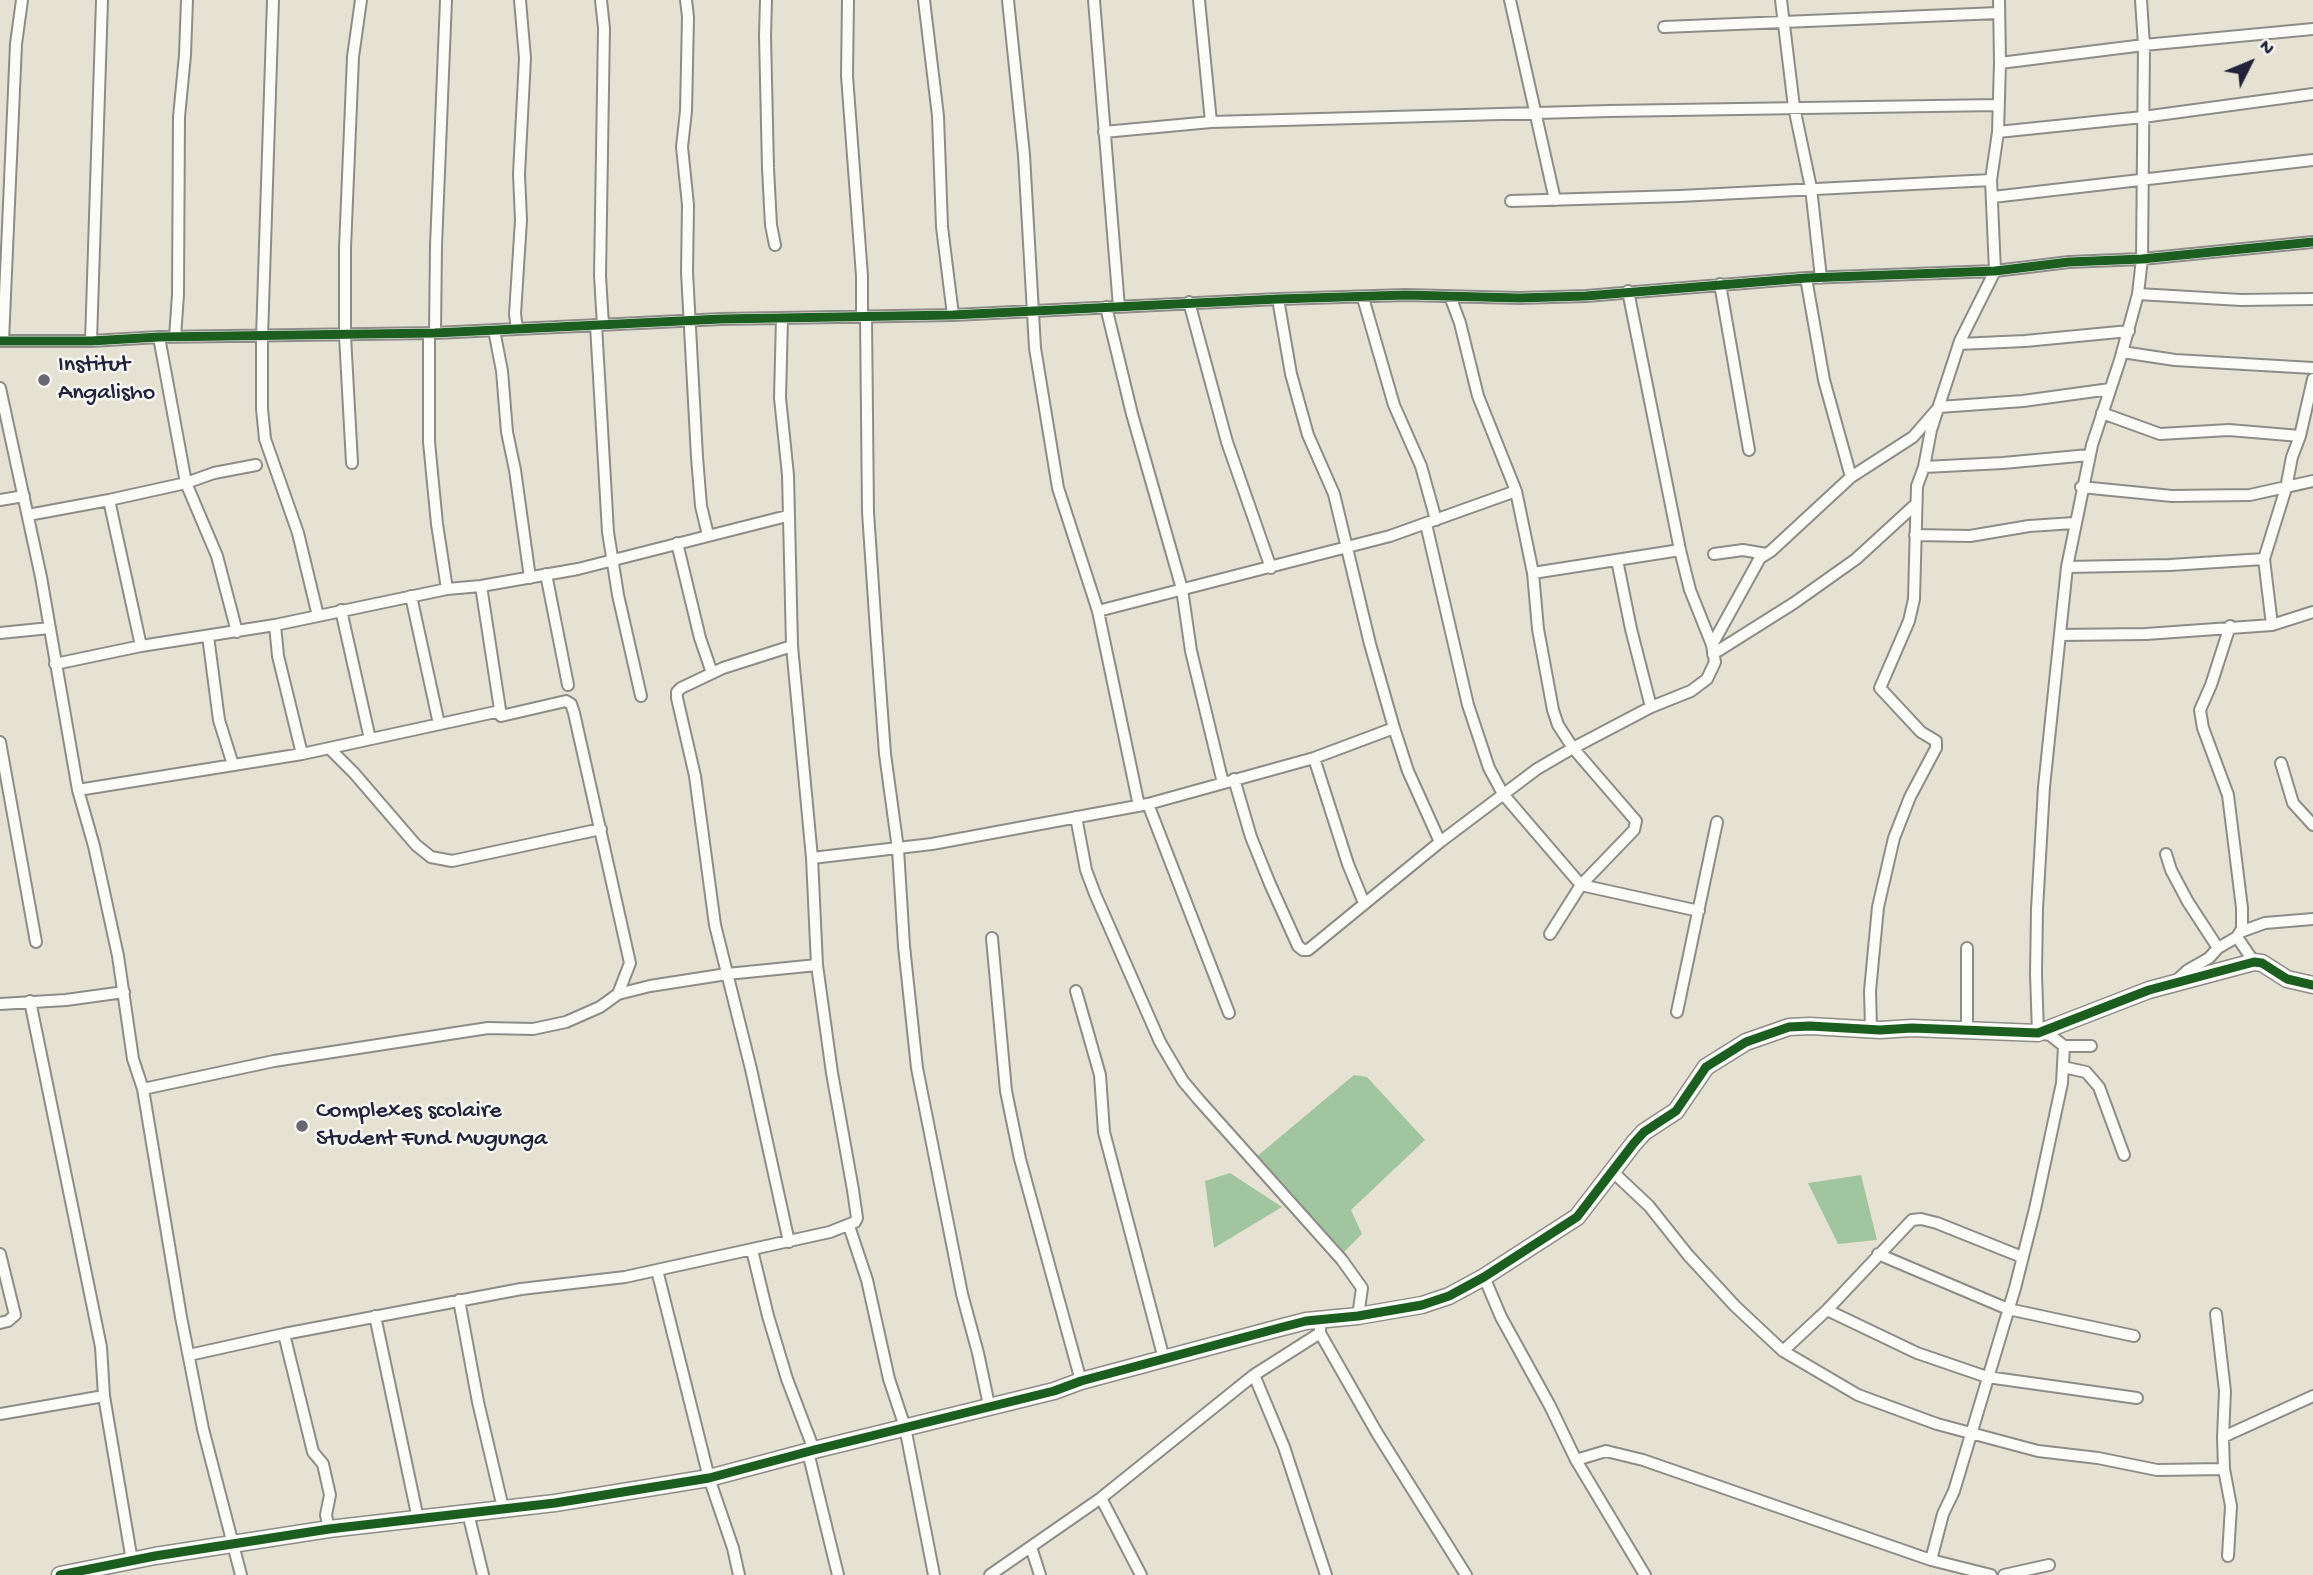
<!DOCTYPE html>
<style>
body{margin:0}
#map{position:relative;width:2313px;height:1575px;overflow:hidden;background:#e6e2d3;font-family:"Gochi Hand",sans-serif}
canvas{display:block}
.north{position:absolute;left:2215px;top:28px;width:70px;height:70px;-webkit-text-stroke:5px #f6f6f2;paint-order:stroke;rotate:47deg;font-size:19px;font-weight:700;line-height:28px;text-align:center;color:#22223b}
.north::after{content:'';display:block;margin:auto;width:24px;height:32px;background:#22223b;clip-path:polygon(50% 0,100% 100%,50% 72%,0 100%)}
</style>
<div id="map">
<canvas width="2313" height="1575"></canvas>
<div class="north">N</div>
</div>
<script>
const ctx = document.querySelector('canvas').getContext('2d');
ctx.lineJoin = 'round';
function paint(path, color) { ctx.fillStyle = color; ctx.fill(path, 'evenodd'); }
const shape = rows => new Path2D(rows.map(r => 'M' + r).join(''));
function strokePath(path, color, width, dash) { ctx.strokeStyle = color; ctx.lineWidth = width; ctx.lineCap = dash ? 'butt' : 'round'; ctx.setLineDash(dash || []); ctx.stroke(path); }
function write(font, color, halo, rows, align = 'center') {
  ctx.font = font + ' "Gochi Hand",sans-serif'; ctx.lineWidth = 5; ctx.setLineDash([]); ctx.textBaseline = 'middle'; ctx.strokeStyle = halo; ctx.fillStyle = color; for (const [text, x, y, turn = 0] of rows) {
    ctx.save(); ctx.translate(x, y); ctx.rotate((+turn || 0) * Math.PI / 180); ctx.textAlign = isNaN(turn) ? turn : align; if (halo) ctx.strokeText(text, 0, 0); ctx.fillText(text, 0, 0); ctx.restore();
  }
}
const forest = shape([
 [1354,1075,1367,1077,1425,1140,1351,1210,1362,1234,1342,1254,1255,1158],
 [1230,1173,1282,1207,1214,1248,1205,1181],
 [1861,1175,1877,1240,1838,1244,1808,1183]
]);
const street = shape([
 [273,0,262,337,262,409,265,439,298,533,318,616],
 [601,0,604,28,600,276,603,325],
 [686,0,688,17,686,111,682,147,688,205,687,272,697,457,701,506,708,535],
 [766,0,765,36,768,168,771,225,775,245],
 [848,0,847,76,862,276,862,316],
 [924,0,938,116,942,227,953,315],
 [1008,0,1024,155,1035,348,1058,488,1098,611,1139,806],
 [1094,0,1119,307],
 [1199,0,1211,122],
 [1510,0,1555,200],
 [1781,0,1794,107,1811,188,1821,278],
 [1664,27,1998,13],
 [2000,63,2144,45,2313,29],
 [1104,132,1211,122,1609,111,1998,105],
 [1998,132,2143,117,2313,94],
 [1993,197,2313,160],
 [1511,201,1680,196,1991,180],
 [1806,278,1824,380,1851,477],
 [1720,284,1749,450],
 [2138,294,2241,300,2313,299],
 [1450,296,1460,323,1478,396,1516,491,1533,573,1538,629,1553,710,1558,725,1573,748,1636,821,1634,830,1581,885,1550,934],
 [1363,298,1394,405,1421,466,1436,520],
 [1278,299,1291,374,1308,435,1334,494,1370,644,1394,728,1408,771,1440,842],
 [1189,302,1227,442,1271,568],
 [1106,307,1132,414,1182,589,1191,651,1223,783],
 [866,316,868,512,876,631,885,754,898,849,904,946,917,1068,962,1294,978,1353,989,1405],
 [596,325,608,532,618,595,641,696],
 [517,329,515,314,521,220,519,174,525,58,520,0],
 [494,330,502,371,507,432,515,470,530,578],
 [435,333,436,246,446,0],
 [429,334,429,442,437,524,447,589],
 [159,337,186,483,217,556,237,632],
 [175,337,178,295,179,117,185,55,187,0],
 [0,341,91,341,159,337,435,333,721,319,953,315,1278,299,1406,295,1519,298,1586,296,1806,278,1995,271,2069,262,2142,259,2313,242],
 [3,341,16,44,22,0],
 [91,341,102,0],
 [1959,344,2025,341,2129,331],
 [2122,352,2175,360,2313,368],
 [0,388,41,577,78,790,94,846,118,956,133,1059,143,1089,181,1317,203,1429,241,1575],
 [2102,413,2160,434,2229,430,2300,436],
 [352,463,345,336,345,248,353,57,361,0],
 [1924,467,2003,463,2089,455],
 [2081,487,2172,496,2250,495,2313,481],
 [0,500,24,496],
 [109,500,141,646],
 [28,515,109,500,186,483,214,473,256,465],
 [1426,524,1468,705,1489,768,1503,794,1581,885,1699,911],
 [1915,535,1970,536,2029,526,2074,523],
 [677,543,700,638,712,673],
 [1714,554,1743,550,1766,554],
 [1617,560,1631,629,1651,707],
 [2067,567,2170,565,2264,559],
 [1533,573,1680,550],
 [546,574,568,685],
 [481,586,501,716,566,701,571,704,574,713,630,963,618,994],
 [411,596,439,724],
 [341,610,370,739],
 [1098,611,1390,536,1516,491],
 [275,625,278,656,302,754],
 [2272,625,2264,559,2286,488,2292,457,2300,436,2313,379],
 [0,633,50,628],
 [2060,635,2146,634,2272,625,2313,612],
 [208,636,219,720,233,765],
 [1712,645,1760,558,1771,551,1851,477,1913,437,1939,407,2023,401,2110,389],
 [1713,654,1794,603,1856,559,1916,504],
 [55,664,141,646,275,625,447,589,481,586,578,569,787,516],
 [0,742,36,942],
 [329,748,354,773,416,845,431,857,452,861,601,829],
 [1314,758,1348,864,1364,903],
 [2281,763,2293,803,2313,825],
 [1234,779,1251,837,1270,884,1298,946,1303,950,1308,950,1440,842,1537,769,1573,748,1651,707,1691,691,1707,679,1715,662,1712,645,1690,590,1680,550,1628,291],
 [78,790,302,754,500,711],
 [1148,804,1229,1013],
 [1076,817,1086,870,1095,894,1160,1042,1183,1081,1199,1100,1342,1260,1362,1288,1358,1316],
 [2166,854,2171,870,2188,902,2218,948],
 [812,858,932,844,1148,804,1314,758,1394,728],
 [2240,932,2265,923,2313,919],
 [2237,937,2254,962],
 [992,938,1006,1091,1020,1159,1081,1381],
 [2176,981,2188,970,2209,958,2218,948,2237,937,2242,929,2242,908,2228,795,2203,728,2200,710,2211,685,2230,626],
 [1076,991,1100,1075,1104,1132,1164,1359],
 [30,1001,101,1347,104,1396,132,1561],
 [0,1004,66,1000,124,992],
 [1677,1012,1717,822],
 [1871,1028,1870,991,1878,907,1894,838,1910,797,1936,748,1936,741,1921,732,1880,688,1909,621,1914,599,1917,486,1924,467,1931,430,1960,341,1995,271,1991,180,1998,132,2000,63,1999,0],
 [1967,1030,1967,948],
 [2091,1046,2064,1046,2050,1035,2038,1033,2036,974,2037,909,2044,787,2067,567,2092,445,2120,360,2138,294,2142,259,2144,45,2141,0],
 [2063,1067,2086,1072,2099,1087,2124,1155],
 [143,1089,274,1061,488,1028,533,1029,566,1022,600,1007,618,994,650,986,727,974,817,965,812,858,792,646,788,475,780,398,782,318],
 [1613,1172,1649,1206,1688,1255,1735,1306,1783,1351,1858,1395,1937,1424,2038,1451,2098,1458,2157,1470,2224,1469],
 [849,1226,867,1280,889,1379,905,1427,934,1575],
 [789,1242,751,1069,715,925,695,776,677,698,677,692,681,688,723,668,792,646],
 [752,1250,768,1316,787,1379,814,1450],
 [0,1254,15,1315,8,1321,0,1323],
 [1878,1254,2008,1309,2134,1336],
 [657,1270,709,1478,733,1548,739,1575],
 [1484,1277,1501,1317,1550,1406,1576,1460,1606,1451,1643,1460,1931,1560,1991,1575],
 [459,1300,478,1402,503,1508],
 [1827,1310,1917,1353,1987,1377,2137,1398],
 [2216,1314,2225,1391,2223,1437,2224,1469,2231,1506,2228,1556],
 [375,1316,418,1519],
 [1320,1333,1377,1433,1466,1575],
 [284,1334,313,1452,323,1464,330,1495,326,1515,329,1529],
 [1783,1351,1827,1310,1912,1220,1921,1219,1937,1223,2022,1257],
 [189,1355,284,1334,521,1289,625,1277,830,1232,855,1222,857,1218,853,1190,832,1073,817,965],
 [1254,1375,1284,1447,1326,1575],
 [0,1414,104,1396],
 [2223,1437,2313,1396],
 [808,1452,838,1575],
 [1576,1460,1645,1575],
 [1101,1498,1141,1575],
 [468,1513,483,1575],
 [1031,1547,1040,1575],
 [1931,1560,1943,1514,1954,1491,2015,1288,2035,1209,2062,1083,2064,1046],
 [990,1575,1101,1498,1254,1375,1320,1333,1320,1321],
 [2004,1575,2049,1565]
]);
const secondary = shape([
 [60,1575,155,1556,329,1529,555,1503,709,1478,814,1450,1054,1391,1081,1381,1279,1328,1306,1321,1358,1316,1422,1305,1449,1296,1484,1277,1577,1217,1634,1143,1644,1132,1676,1111,1706,1067,1746,1042,1789,1027,1810,1026,1880,1030,1912,1028,2038,1033,2149,990,2254,962,2262,963,2287,979,2313,985]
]);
const cycleway = shape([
 [0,341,91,341,159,337,435,333,721,319,953,315,1278,299,1406,295,1519,298,1586,296,1806,278,1995,271,2069,262,2142,259,2313,242],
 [60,1575,155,1556,329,1529,555,1503,709,1478,814,1450,1054,1391,1081,1381,1279,1328,1306,1321,1358,1316,1422,1305,1449,1296,1484,1277,1577,1217,1634,1143,1644,1132,1676,1111,1706,1067,1746,1042,1789,1027,1810,1026,1880,1030,1912,1028,2038,1033,2149,990,2254,962,2262,963,2287,979,2313,985]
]);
const markers = [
 [44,380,7,"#676570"],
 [302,1126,7,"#676570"]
];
const poiNames = [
 ["Institut",58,366],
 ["Angalisho",58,394],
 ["Complexes scolaire",316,1112],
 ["Student Fund Mugunga",316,1140]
];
paint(forest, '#a1c59f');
strokePath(street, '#8e8c88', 14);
strokePath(secondary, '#8e8c88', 19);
strokePath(street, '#fbfbf8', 10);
strokePath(secondary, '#fbfbf8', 16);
strokePath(cycleway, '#1b5e20', 9);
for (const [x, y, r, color] of markers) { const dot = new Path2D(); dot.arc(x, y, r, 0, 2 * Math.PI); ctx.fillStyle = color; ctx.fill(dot); strokePath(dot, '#f6f6f2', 2.5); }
write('24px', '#22223b', '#f6f6f2', poiNames, 'left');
</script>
